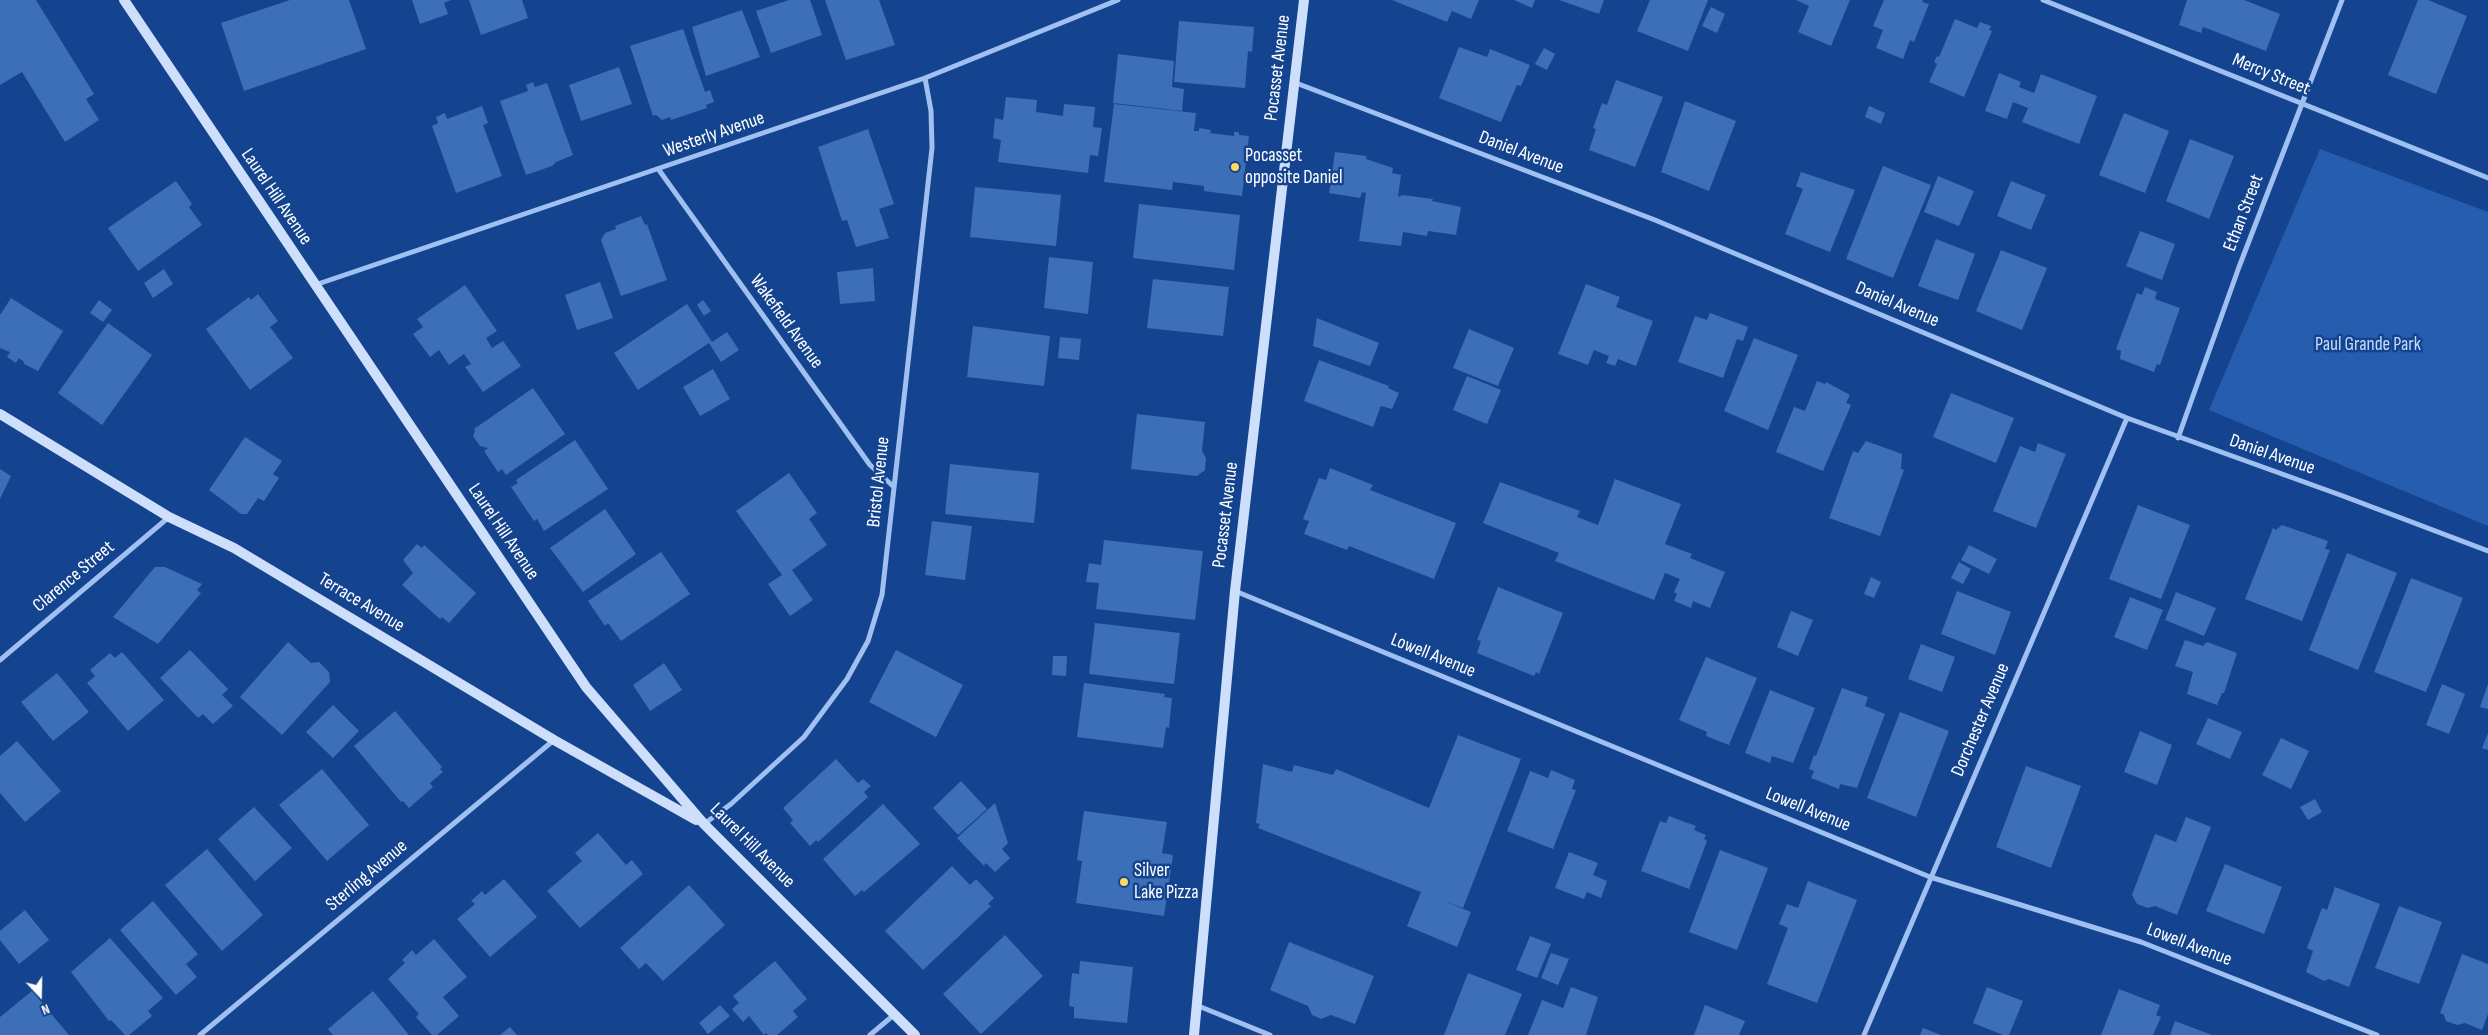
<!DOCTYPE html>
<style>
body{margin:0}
#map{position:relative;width:2488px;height:1035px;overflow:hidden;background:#14448f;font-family:"Sofia Sans Condensed",sans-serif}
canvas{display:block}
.north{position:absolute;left:15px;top:970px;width:50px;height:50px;-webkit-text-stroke:4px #14448f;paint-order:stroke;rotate:159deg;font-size:14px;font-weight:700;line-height:20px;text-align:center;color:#fff}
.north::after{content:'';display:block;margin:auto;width:18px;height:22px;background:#fff;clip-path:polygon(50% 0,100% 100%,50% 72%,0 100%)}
</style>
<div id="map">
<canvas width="2488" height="1035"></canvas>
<div class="north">N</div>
</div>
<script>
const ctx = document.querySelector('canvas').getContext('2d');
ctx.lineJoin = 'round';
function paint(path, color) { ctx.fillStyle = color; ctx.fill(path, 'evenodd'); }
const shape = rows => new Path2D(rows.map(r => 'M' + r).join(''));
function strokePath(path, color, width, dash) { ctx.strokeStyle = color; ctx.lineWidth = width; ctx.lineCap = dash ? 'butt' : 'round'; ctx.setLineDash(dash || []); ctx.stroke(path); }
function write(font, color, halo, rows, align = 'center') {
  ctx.font = font + ' "Sofia Sans Condensed",sans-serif'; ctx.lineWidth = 5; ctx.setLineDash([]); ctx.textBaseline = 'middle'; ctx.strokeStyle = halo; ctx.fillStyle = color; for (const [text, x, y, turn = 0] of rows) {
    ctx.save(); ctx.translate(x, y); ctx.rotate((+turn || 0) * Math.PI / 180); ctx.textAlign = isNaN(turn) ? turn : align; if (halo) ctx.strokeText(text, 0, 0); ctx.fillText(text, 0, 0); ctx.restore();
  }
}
const green = shape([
 [2320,149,2488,212,2488,526,2209,410]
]);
const building = shape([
 [0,0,36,0,94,94,86,99,99,120,65,142,22,72,0,85],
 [290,0,349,0,366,49,244,91,221,23],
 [412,0,451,0,444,3,448,14,420,24],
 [469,0,522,0,528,18,481,35],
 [789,0,810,0,822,35,771,53,756,11],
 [825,0,879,0,895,45,846,60],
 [1392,0,1479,0,1471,19,1452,11,1447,22],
 [1514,0,1535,0,1532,8],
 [1559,0,1604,0,1599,14],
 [1650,0,1708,0,1688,51,1637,31],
 [1796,0,1850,0,1831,46,1798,32,1809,6],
 [1884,0,1923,0,1922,2,1929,4,1914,42,1910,40,1903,59,1876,48,1883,30,1873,26],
 [2187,0,2244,0,2280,14,2266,51,2203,27,2201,33,2179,25],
 [2418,0,2428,0,2467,16,2436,94,2388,75],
 [1711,7,1725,14,1717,33,1702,26],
 [742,10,760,57,706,76,692,27],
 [1955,19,1977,28,1980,22,1991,26,1989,30,1992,31,1964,97,1929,82,1937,64,1934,62,1937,56,1939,57],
 [1179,21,1254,27,1252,52,1248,51,1245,88,1174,82],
 [683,29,705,92,710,90,714,102,706,105,707,108,671,120,670,117,662,120,656,115,653,116,630,46],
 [1459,47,1487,57,1490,49,1530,65,1521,86,1517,85,1501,122,1439,98],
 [1544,48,1555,54,1547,70,1535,64],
 [1118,54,1174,61,1172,87,1184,89,1182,111,1113,103],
 [619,67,632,104,581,121,569,85],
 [1999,73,2021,82,2019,87,2034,93,2041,74,2097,96,2079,144,2022,122,2028,108,2013,102,2007,119,1985,111],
 [1616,80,1663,97,1635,167,1589,150,1596,129,1593,128,1602,103,1607,105],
 [533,82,535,87,547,83,573,155,556,162,552,166,526,175,500,101,528,91,526,85],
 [1006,97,1037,100,1036,112,1063,116,1064,104,1095,107,1093,127,1102,128,1098,156,1090,155,1088,173,998,162,1001,140,993,138,995,118,1003,120],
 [1685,101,1736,121,1709,191,1661,172],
 [1114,104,1196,113,1194,131,1199,131,1199,128,1211,130,1210,133,1234,136,1234,132,1239,132,1239,135,1249,136,1242,196,1204,191,1204,186,1173,182,1172,190,1104,182],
 [482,106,488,123,483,125,502,176,456,193,432,126,438,123,436,117,445,113,447,119],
 [1869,106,1885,113,1881,124,1865,117],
 [2124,113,2169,131,2145,193,2099,175],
 [868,129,894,204,879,209,889,238,856,247,847,220,842,221,818,147],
 [2190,139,2234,156,2209,219,2166,201],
 [1335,152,1367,156,1366,159,1393,168,1392,173,1401,175,1398,197,1403,195,1433,199,1432,201,1461,207,1456,235,1428,231,1427,236,1403,232,1401,246,1359,241,1366,193,1362,192,1360,198,1329,193],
 [1883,166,1931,185,1893,278,1846,259],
 [1801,172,1855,190,1830,252,1785,234,1803,189,1796,186],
 [1938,176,1974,191,1959,226,1924,212],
 [176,181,192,204,189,207,202,225,138,271,108,228],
 [2011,181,2046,195,2031,230,1997,216],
 [975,187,1061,195,1056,246,970,237],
 [1139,204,1240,215,1234,270,1133,258],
 [641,216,645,225,647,224,667,280,621,296,601,240,605,233,616,229,615,226],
 [2140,231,2175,244,2162,280,2126,266],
 [1936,239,1975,254,1958,300,1918,286],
 [2001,250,2047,268,2022,330,1976,311],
 [1049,257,1093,262,1088,314,1044,308],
 [873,268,875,301,840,304,837,272],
 [164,269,173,284,153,298,144,283],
 [1153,279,1229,287,1223,336,1147,328],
 [600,282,613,318,577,330,565,295],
 [1586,284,1620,297,1616,307,1653,321,1636,366,1618,359,1615,366,1606,363,1609,356,1594,350,1588,365,1558,354],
 [465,285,497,331,486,338,492,348,503,341,521,366,483,392,465,367,471,364,464,354,449,365,439,350,430,357,413,334,423,327,417,319],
 [2145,287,2157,292,2155,299,2180,308,2160,365,2157,364,2154,372,2120,359,2121,351,2116,349,2137,293,2142,295],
 [258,294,278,321,270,327,293,358,250,390,206,329,249,297,251,300],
 [11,298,63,331,38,371,24,364,24,362,19,358,16,363,7,357,10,352,0,348,0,315],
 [99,300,112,310,103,322,90,313],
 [703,300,711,311,704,316,697,305],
 [687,304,712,342,727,332,739,350,721,362,709,343,638,390,614,353],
 [1710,313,1748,327,1743,341,1737,339,1723,378,1678,362,1695,316,1707,320],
 [1317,318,1379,343,1370,366,1313,346],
 [108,323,152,355,102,425,58,393],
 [973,326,1050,336,1044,386,967,377],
 [1469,329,1514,348,1498,386,1453,368],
 [1060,337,1081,339,1079,360,1058,358],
 [1754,338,1798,355,1768,430,1724,411],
 [1319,360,1389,386,1388,388,1399,393,1392,409,1381,406,1373,427,1304,401],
 [713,369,730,399,700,416,683,387],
 [1467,376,1501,390,1487,424,1453,410],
 [1817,381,1825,384,1826,382,1850,395,1846,403,1851,405,1823,471,1776,452,1794,407,1805,411],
 [533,388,565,434,506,475,502,469,498,472,484,451,488,448,480,446,473,436,475,431,474,429],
 [1951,393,2014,418,1996,463,1933,437],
 [1137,414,1205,422,1202,451,1206,458,1205,470,1197,476,1131,469],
 [245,437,282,461,273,474,279,478,264,501,258,498,247,514,241,514,209,490],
 [575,440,608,489,544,531,537,519,534,521,511,487,518,483,516,480],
 [1866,441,1902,454,1901,469,1904,470,1880,536,1829,518,1853,451,1858,453],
 [2038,443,2066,454,2036,528,1993,511,2020,446,2035,452],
 [950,464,1039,473,1034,523,945,514],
 [1330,468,1373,485,1370,490,1456,523,1434,579,1349,546,1347,550,1304,534,1309,521,1303,519,1319,478,1326,480],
 [0,469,11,476,0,499],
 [789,473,817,513,809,519,827,545,792,570,813,600,790,616,768,584,782,575,736,511],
 [1615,479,1681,504,1665,544,1692,554,1690,558,1725,572,1710,608,1693,601,1691,608,1674,601,1677,594,1674,592,1680,579,1665,573,1654,600,1555,561,1559,553,1483,523,1500,482,1580,511,1577,517,1598,525],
 [2138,505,2190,525,2161,599,2109,579],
 [605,509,636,554,583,592,550,548],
 [932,521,972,526,965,580,925,575],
 [2282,525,2328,541,2325,549,2330,550,2302,621,2245,599,2273,528,2276,530],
 [1104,540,1203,551,1195,620,1096,609,1099,583,1086,582,1089,563,1101,565],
 [417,544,422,548,424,545,476,593,449,623,442,617,440,619,402,585,413,573,403,560],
 [1969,545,1997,559,1989,574,1961,560],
 [661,552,690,594,621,641,608,623,605,626,588,601],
 [2347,553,2397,573,2358,670,2309,650],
 [1959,562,1971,569,1963,584,1951,578],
 [155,567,165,567,202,584,197,590,201,593,158,644,113,617],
 [1871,577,1881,582,1874,598,1864,594],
 [2411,578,2463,598,2426,692,2374,672],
 [1498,587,1563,613,1539,674,1536,672,1534,676,1477,653,1481,641,1477,640],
 [1957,591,2011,612,1995,655,1941,634],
 [2176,592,2216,608,2204,636,2165,620],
 [2130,597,2163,610,2147,650,2114,637],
 [1791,611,1813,620,1798,656,1777,647],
 [1095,623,1180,633,1174,684,1089,674],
 [2185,640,2203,646,2207,642,2237,653,2224,693,2222,693,2217,705,2187,694,2193,672,2175,666],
 [288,642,311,663,319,662,329,672,330,682,282,735,240,697],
 [1921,644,1955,657,1942,692,1908,679],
 [190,650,228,689,222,695,233,706,213,724,203,714,198,718,160,678],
 [896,650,963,685,936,737,869,702],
 [122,652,164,700,128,731,87,683,95,676,90,670,110,653,115,658],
 [1053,656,1067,656,1066,676,1052,675],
 [1706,657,1757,678,1729,745,1706,736,1707,732,1679,720],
 [664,663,682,690,650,711,633,685],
 [57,673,89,712,53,741,21,702],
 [1084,683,1165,694,1164,697,1172,698,1169,728,1166,727,1163,748,1077,737],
 [2442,684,2465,694,2449,734,2426,725],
 [2488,684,2488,709,2480,707],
 [1842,688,1868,697,1865,706,1885,714,1857,788,1840,784,1839,789,1811,778,1814,771,1809,769,1814,755,1816,756],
 [1770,690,1815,708,1793,763,1772,756,1770,763,1745,753],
 [333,705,359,731,333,758,306,732],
 [395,711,442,767,440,769,443,772,430,783,433,787,409,808,403,801,401,802,354,746],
 [1900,712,1949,731,1916,817,1867,798],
 [2208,718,2242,732,2230,759,2196,744],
 [2140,731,2172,745,2157,785,2124,772],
 [2488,733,2488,750,2482,748],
 [1458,735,1521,759,1463,908,1439,899,1471,912,1457,947,1407,926,1421,892,1258,828,1260,824,1256,823,1263,764,1292,772,1294,765,1333,775,1336,769,1429,808],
 [2281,738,2309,751,2291,789,2262,775],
 [17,741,61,791,25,822,0,793,0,756],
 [836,759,858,783,863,779,871,786,864,792,868,797,818,842,816,840,810,846,790,823,793,820,783,808],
 [2026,766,2081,786,2051,868,1996,847],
 [322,769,369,825,327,861,279,805],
 [1551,770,1575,780,1572,789,1576,790,1553,849,1507,831,1530,771,1548,778],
 [961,781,987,809,958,835,933,808],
 [2315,799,2322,812,2308,820,2300,807],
 [995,803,1008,843,1002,849,1010,858,995,872,986,863,984,866,957,838],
 [883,804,920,844,864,892,862,890,855,896,823,859],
 [254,807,292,848,255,881,218,839],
 [1084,811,1167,822,1162,853,1173,855,1164,916,1076,903,1082,861,1077,860],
 [1669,816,1696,826,1694,830,1706,835,1704,839,1707,841,1689,889,1641,871,1660,821,1666,823],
 [2186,817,2211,827,2177,915,2155,906,2148,908,2137,904,2132,895,2155,834,2176,842],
 [598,833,626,865,632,860,643,874,580,928,547,891,582,861,575,853],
 [207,849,263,915,222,951,165,885],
 [1720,850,1768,868,1737,950,1689,932],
 [1569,852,1598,863,1593,875,1607,881,1601,898,1587,892,1584,899,1555,888],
 [2225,864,2282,887,2264,934,2206,911],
 [952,866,970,885,976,879,994,898,988,904,991,906,923,970,885,931],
 [504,879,537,917,490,957,457,919,475,904,471,901,482,891,485,895],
 [1808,881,1857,900,1817,1003,1767,984,1788,928,1779,924,1787,904,1798,908],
 [689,885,725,925,663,981,646,963,639,969,620,948],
 [2335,887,2380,904,2349,987,2329,979,2324,981,2306,972,2313,951,2307,948,2322,908,2327,910],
 [153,901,198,954,186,964,197,977,176,995,120,930],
 [2399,906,2442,922,2419,984,2375,968],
 [25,910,49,940,19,964,0,940,0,931],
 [1005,935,1043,976,981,1034,943,994],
 [1530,936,1551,944,1537,978,1516,970],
 [110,938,163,998,148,1011,152,1016,129,1035,125,1035,111,1020,109,1021,71,972],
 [434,939,467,977,443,997,459,1016,437,1035,432,1035,416,1017,419,1014,388,979,405,963,402,960,412,950,416,955],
 [1289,942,1374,976,1355,1024,1331,1015,1321,1019,1312,1015,1308,1006,1270,990],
 [1551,953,1569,959,1558,985,1541,978],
 [2462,954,2488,964,2488,1014,2482,1030,2465,1023,2457,1025,2446,1021,2444,1015,2440,1013],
 [775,961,807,999,793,1011,798,1017,777,1035,768,1035,766,1033,764,1035,749,1016,743,1022,732,1009,739,1003,733,996],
 [1080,961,1133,967,1127,1023,1074,1018,1074,1007,1069,1006,1072,973,1079,974],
 [1468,973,1522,994,1505,1035,1444,1035],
 [1571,987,1598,997,1586,1035,1528,1035,1542,1000,1563,1008],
 [1987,987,2023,1001,2009,1035,2003,1035,1973,1023],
 [2119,989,2160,1005,2156,1015,2161,1017,2153,1035,2101,1035],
 [32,991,69,1035,0,1035,0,1017],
 [373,991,409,1035,333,1035,328,1029],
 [720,1005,730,1016,708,1034,699,1023],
 [1705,1005,1745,1021,1739,1035,1694,1035],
 [2175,1021,2212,1035,2170,1035],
 [510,1027,517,1035,500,1035],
 [1923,1028,1941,1035,1920,1035]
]);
const street = shape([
 [2043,0,2488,178],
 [1296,83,1655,220,2127,418,2343,496,2488,551],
 [659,170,870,465,894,487],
 [315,285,925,78,1118,0],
 [2178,438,2239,267,2342,0],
 [1235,591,1930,877,2141,942,2377,1035],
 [0,660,169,517],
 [704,824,731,804,804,737,847,679,868,641,882,595,932,148,931,111,925,78],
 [1196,1005,1270,1035],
 [200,1035,554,740],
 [870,1035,895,1014],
 [1864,1035,2127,418]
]);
const secondary = shape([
 [124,0,586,687,704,824,915,1035],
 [0,414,169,517,234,548,554,740,696,820],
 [1194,1035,1235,591,1304,0]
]);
const markers = [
 [1235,167,5,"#ffd95f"],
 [1124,882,5,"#ffd95f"]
];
const streetNames = [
 ["Pocasset Avenue",1278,68,-83],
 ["Mercy Street",2271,75,22],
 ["Westerly Avenue",714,135,-19],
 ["Daniel Avenue",1521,153,21],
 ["Laurel Hill Avenue",276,197,56],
 ["Ethan Street",2244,213,-69],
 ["Daniel Avenue",1897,305,23],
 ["Wakefield Avenue",786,322,54],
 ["Daniel Avenue",2272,455,19],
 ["Bristol Avenue",879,482,-84],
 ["Pocasset Avenue",1226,515,-83],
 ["Laurel Hill Avenue",503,532,56],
 ["Clarence Street",74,577,-40],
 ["Terrace Avenue",361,603,31],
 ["Lowell Avenue",1433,656,22],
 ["Dorchester Avenue",1981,720,-67],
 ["Lowell Avenue",1808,810,22],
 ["Laurel Hill Avenue",752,846,45],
 ["Sterling Avenue",367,876,-40],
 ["Lowell Avenue",2189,945,21]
];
const poiNames = [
 ["Pocasset",1245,156],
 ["opposite Daniel",1245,178],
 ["Silver",1134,871],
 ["Lake Pizza",1134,893]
];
const parkNames = [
 ["Paul Grande Park",2368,345]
];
paint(green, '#265dae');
paint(building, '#3d6eb8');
strokePath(street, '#9fc0f1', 5);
strokePath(secondary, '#cedffb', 10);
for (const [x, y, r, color] of markers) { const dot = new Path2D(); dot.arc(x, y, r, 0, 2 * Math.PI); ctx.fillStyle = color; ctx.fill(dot); strokePath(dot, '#14448f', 2); }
write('19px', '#fff', '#14448f', streetNames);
write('19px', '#fff', '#14448f', poiNames, 'left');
write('19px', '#c6dcfc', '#14448f', parkNames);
</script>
